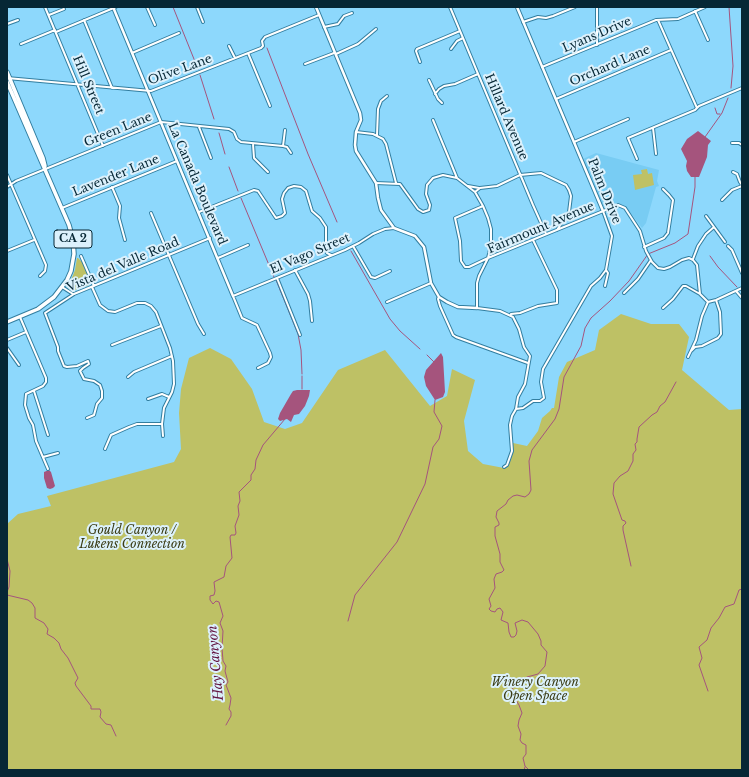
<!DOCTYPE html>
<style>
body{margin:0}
#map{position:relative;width:749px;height:777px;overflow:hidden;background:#8dd8fc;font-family:"Libre Baskerville",serif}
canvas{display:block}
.frame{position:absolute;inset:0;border:8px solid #062735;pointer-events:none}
</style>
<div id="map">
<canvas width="749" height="777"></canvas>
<div class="frame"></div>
</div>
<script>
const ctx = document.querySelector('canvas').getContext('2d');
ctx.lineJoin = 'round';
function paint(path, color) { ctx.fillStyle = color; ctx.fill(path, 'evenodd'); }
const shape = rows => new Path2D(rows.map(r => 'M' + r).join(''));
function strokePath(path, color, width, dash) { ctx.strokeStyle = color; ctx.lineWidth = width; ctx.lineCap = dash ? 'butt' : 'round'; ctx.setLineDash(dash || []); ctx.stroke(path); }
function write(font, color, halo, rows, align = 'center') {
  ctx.font = font + ' "Libre Baskerville",serif'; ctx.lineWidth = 4; ctx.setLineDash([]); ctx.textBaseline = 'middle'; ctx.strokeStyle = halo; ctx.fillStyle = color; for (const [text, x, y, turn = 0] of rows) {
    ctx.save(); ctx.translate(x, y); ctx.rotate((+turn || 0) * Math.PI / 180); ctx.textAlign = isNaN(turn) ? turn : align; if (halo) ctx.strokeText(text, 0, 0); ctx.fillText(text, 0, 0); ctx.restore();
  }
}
const built = shape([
 [596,153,659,170,657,181,659,186,656,187,646,223,642,228,626,207,623,205,617,204,605,207,602,205,583,159]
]);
const green = shape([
 [647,169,648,174,652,173,654,185,635,190,633,175,642,174,641,170],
 [77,258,78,258,84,264,91,282,89,285,72,291,68,288,75,270],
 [621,314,651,324,679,324,689,337,682,370,729,410,742,409,742,770,7,770,7,524,18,514,51,506,47,496,174,462,181,449,179,413,181,389,189,358,210,348,231,359,252,389,264,422,285,429,302,423,338,370,385,350,430,406,447,396,452,369,475,380,464,421,468,451,483,464,504,468,506,466,512,453,513,443,527,446,538,431,542,418,550,411,552,408,554,408,559,377,567,362,595,350,599,330]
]);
const water = shape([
 [698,131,711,141,708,145,707,157,699,177,691,177,687,171,686,166,687,161,681,149,687,139],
 [441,353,443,357,445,392,443,397,435,400,426,386,424,377,426,370],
 [297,390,310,390,309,396,305,406,299,414,294,415,291,422,287,419,280,421,278,419,280,413,291,394,293,391],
 [49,470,51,472,55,486,53,488,50,489,47,488,44,478,44,472]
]);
const stream = shape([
 [173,7,198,69],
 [729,7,733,66,731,88],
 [267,48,308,154,337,222],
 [200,75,214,119],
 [715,108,717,114,720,114],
 [219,133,225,154],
 [705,137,722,113,728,98],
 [229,167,238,191],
 [241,198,274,277],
 [351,251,390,319,400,331,420,349],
 [710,256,718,267,737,287],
 [276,280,298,334,301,350,302,374],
 [741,291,742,292],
 [427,355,434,362],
 [302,376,302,389],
 [7,559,10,571,9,587,7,592],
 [631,566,623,530,623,526,626,523,625,521,622,520,613,494,614,483,620,476,628,471,633,461,633,454,636,450,635,444,637,442,637,439,639,427,652,415,657,412,660,406,665,402,676,382],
 [7,595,28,600,32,603,35,608,35,618,44,623,48,629,47,634,54,638,59,643,61,649,68,658,78,678,75,683,76,686,91,706,91,709,100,709,101,712,100,717,106,724,111,725,116,736],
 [348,621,355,595,397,542,425,484,433,447,439,439,442,426,434,412,435,400],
 [708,691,699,665,702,658,699,647,707,640,711,628,719,618,725,607,734,604,739,590,742,589],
 [226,725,231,716,231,712,229,709,230,705,231,698,226,685,228,682,225,671,226,666,223,661,222,648,223,631,220,623,223,616,219,602,216,601,213,604,210,600,210,596,214,595,215,591,214,582,224,577,226,566,232,558,230,537,231,535,235,535,236,533,235,526,239,515,238,506,240,501,239,492,251,480,251,475,255,469,256,460,263,445,285,419],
 [525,766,523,758,526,754,526,745,522,743,520,740,521,734,518,726,519,720,522,713,519,705,513,695,512,691,513,687,519,683,527,677,538,674,545,666,547,652,541,645,541,641,538,634,528,622,522,620,515,623,517,631,516,635,514,637,511,637,509,632,508,623,501,620,503,612,500,608,497,609,495,612,491,611,489,609,491,606,489,599,495,588,494,579,496,574,502,572,504,570,500,562,500,554,495,536,495,527,499,525,499,523,496,517,497,511,506,504,508,500,513,496,517,495,525,497,529,494,531,490,529,461,532,450,555,419,559,409,564,377,581,346,585,328,591,318,610,301,629,281,648,254,675,243,688,234,695,187,695,177],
 [525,766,529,770],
 [524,770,525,767]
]);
const street = shape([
 [45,7,103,146],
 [147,7,155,25],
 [197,7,203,22],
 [450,7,533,205,546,234],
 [695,11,708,40],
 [49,15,64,9],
 [84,20,112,88],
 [658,20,697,108],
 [523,22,538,17,546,18,553,16,575,7],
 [7,24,18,20],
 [324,27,338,24,344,16,352,13],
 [56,32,116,7],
 [21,44,55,30],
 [597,45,597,7],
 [229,46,235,58],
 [451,49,457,41,463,38],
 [132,53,179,33],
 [248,53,270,106],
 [336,54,358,44,376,29],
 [420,62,416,51,417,49,460,31],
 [305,64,334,53],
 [542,67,656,20,678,19,705,7],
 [7,78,151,91,261,48,263,46,262,41,265,37,319,15],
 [429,80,438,99,442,103],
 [435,94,439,89,444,86,455,84,478,74],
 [556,99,671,50],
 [433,120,457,178],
 [199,127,211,158],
 [653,128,656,154],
 [356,132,373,134,383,139,386,144,396,183],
 [377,135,378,109,381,101,387,96],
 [574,142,628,119],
 [732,143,739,143,742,145],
 [253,144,254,158,268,172],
 [283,146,285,130],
 [637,159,628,138,695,110,699,106,742,88],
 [733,172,737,174,740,182,742,185],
 [7,175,46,265,45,271,40,276],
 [376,183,400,184,418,209,423,212,429,210,430,205,426,194,427,185,433,178,443,175,457,178,475,192,480,188,497,186,520,175,541,173,566,185,569,190,571,196,569,212,557,230],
 [468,186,479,188],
 [7,187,16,181,161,122,229,129,234,132,237,139,241,142,283,146,287,147,291,153],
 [112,187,120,206,119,218,125,240],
 [475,192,483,206,488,218,491,229,491,246,488,258,469,267,465,267,461,261,460,241,455,218,483,206],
 [722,200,732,190,742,186],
 [62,208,177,161],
 [199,212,254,190,258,191,276,218,282,216,285,213,282,199,284,193,288,188,294,186,301,187,306,191,312,211,320,218,326,227,326,249,327,253,331,255],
 [151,213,198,324,204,334],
 [706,216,725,242],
 [353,246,371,277,375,278,390,271],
 [728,246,732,250,742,273],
 [644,247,664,238,668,233,673,200,669,195,663,189],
 [7,251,34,240],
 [81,256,94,286],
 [218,258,248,245],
 [693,259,698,246,706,234,714,227],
 [295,270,308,294,310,301,312,321],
 [277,278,300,335],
 [605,286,608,273,606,270],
 [62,287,73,294],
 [92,287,100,305,108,311,115,312,137,303,145,303,151,306,156,312,170,348,173,361,174,384,172,392,164,408,162,424,163,436],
 [736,291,742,298],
 [624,293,638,279,651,260],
 [439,297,438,299,440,306,453,335,456,337,528,363],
 [387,302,431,283],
 [708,302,716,300,742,288],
 [663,308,673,299,683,286,686,286,700,294],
 [511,314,520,313,538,306,557,303,557,290,533,240],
 [20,317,46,378,46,382,43,386,26,394,25,405,29,418,33,425,36,441,48,469],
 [7,340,26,332],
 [112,345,161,326],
 [7,348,19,365],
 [691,351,695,347,702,346,718,338,721,334,720,312,716,300],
 [688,357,696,340,702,316,708,302],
 [258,368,268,363,271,357,270,353,257,325,242,318,233,296,345,250,359,243,373,234,385,229,394,228],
 [128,377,134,372,172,356],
 [34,391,48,435],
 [148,399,162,394,169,397],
 [516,409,523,408,533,401,540,401,544,398,541,382,543,369,591,286,600,278,606,270,612,236,603,211],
 [87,418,94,415,97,404,102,398,102,391,100,385,94,381,84,379,80,371,83,368,89,364,88,361,77,366,67,367,64,366,58,351,58,347,45,313,74,294,210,238],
 [105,449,111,435,129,427,137,424,162,424],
 [43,457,58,453],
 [504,467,507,465,512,451,510,425,512,416,516,409,518,397,525,384,530,356,524,347,519,329,513,317,500,311,477,308,477,283,479,276,488,258,618,205,625,208,640,231,646,251,652,262,658,268,664,269,670,267,682,260,689,258,693,260,697,265,700,294,708,302]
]);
const secondary = shape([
 [113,7,233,296],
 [316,7,360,113,361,120,356,132,355,145,356,151,376,183,378,198,381,210,394,228,415,236,424,247,431,283,439,297,447,302,458,307,477,308],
 [517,7,603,211]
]);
const primary = shape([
 [7,72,43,158,45,166],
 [7,82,69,225,73,240,74,254,71,271,67,280,54,297,38,309,7,322]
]);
const shields = [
 [73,239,38]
];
const shieldNames = [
 ["CA 2",73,239]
];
const streetNames = [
 ["Lyans Drive",597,35,-23],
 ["Orchard Lane",610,66,-23],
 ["Olive Lane",180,70,-20],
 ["Hill Street",88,85,67],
 ["Hillard Avenue",506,117,67],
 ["Green Lane",118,130,-22],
 ["Lavender Lane",116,176,-22],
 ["La Canada Boulevard",197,184,67],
 ["Palm Drive",604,191,68],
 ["Fairmount Avenue",541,228,-23],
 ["El Vago Street",310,254,-23],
 ["Vista del Valle Road",123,265,-23]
];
const parkNames = [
 ["Gould Canyon /",132,531],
 ["Lukens Connection",132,545],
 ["Winery Canyon",535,683],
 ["Open Space",535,697]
];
const waterNames = [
 ["Hay Canyon",216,663,-95]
];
paint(built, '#78ccf3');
paint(green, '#bec165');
paint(water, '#a5547d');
strokePath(stream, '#a5547d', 1);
strokePath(street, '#327ea0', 4);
strokePath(secondary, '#327ea0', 4.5);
strokePath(primary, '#327ea0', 5.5);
strokePath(street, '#fff', 2);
strokePath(secondary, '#fff', 2.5);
strokePath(primary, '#fff', 3.5);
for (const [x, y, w] of shields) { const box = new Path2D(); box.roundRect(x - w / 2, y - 9, w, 18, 3); ctx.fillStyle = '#dcf1fc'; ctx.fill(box); strokePath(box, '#062735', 1); }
write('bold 11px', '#062735', null, shieldNames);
write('12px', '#062735', '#dcf1fc', streetNames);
write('italic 12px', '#3a3b13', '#dcf1fc', parkNames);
write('italic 13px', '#631541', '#dcf1fc', waterNames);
</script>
